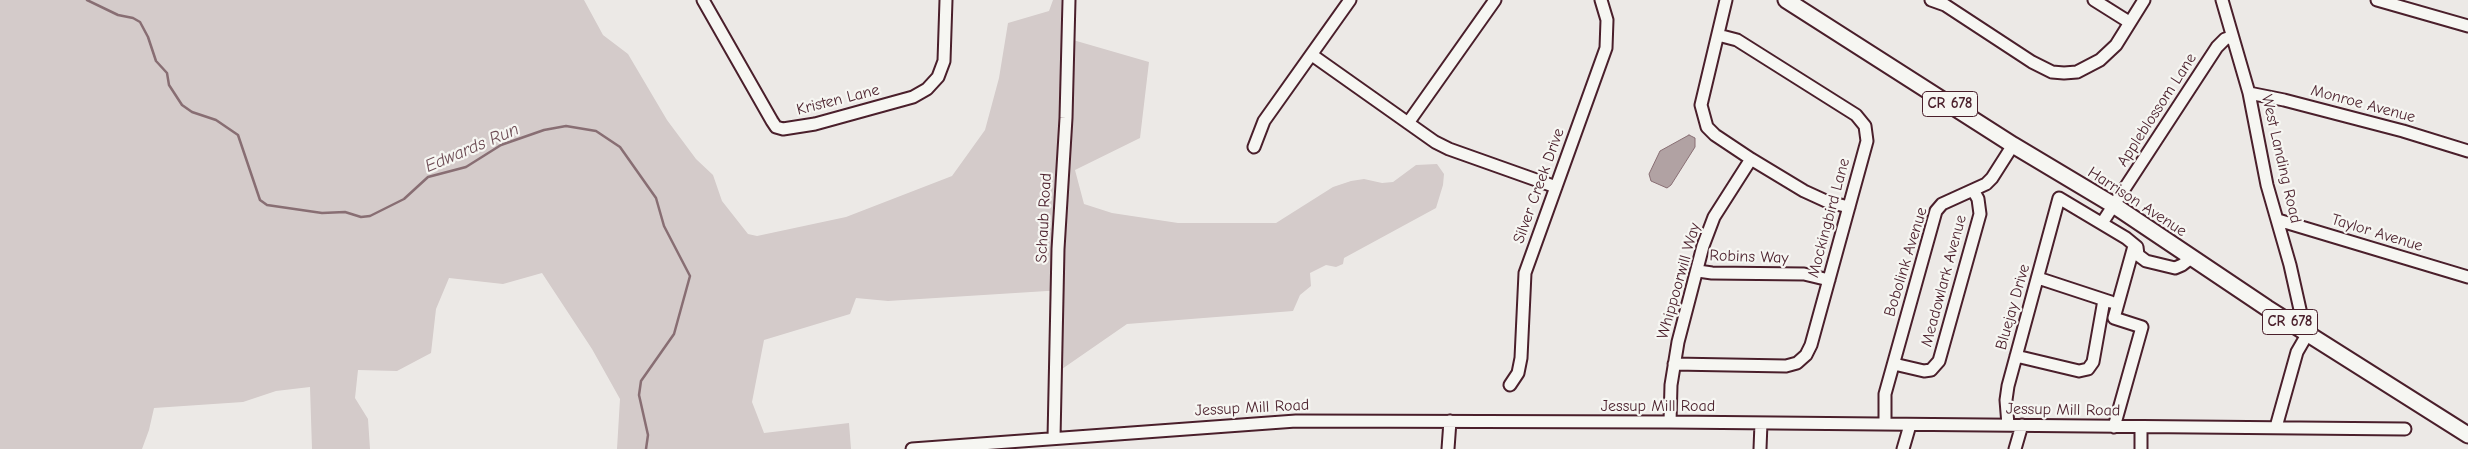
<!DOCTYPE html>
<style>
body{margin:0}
canvas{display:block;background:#ece9e6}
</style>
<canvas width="2468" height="449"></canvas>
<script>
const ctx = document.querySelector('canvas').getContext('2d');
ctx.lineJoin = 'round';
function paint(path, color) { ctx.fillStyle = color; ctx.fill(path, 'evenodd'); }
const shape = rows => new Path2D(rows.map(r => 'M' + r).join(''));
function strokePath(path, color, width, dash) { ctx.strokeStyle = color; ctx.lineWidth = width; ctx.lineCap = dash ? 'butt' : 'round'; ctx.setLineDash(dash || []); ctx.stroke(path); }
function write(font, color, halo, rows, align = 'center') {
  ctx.font = font + ' "Comic Neue",sans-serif'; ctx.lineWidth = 4.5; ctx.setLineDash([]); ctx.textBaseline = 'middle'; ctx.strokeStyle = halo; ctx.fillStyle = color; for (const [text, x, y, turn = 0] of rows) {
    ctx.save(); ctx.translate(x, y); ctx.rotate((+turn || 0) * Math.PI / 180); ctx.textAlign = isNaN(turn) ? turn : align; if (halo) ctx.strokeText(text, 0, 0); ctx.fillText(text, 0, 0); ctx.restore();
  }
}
const green = shape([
 [0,0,584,0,603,35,628,54,667,120,696,159,713,175,722,201,748,234,757,236,846,217,952,176,985,130,999,78,1008,23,1049,11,1053,0,1061,0,1061,39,1073,40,1149,62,1140,138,1075,170,1084,204,1112,213,1178,223,1276,223,1333,187,1351,181,1364,179,1382,183,1393,182,1416,165,1437,164,1444,174,1443,185,1436,208,1344,258,1343,264,1336,267,1326,265,1310,273,1311,286,1300,295,1293,311,1127,324,1062,369,1063,290,888,301,856,298,850,314,764,340,752,402,764,433,849,423,851,449,617,449,620,399,592,349,542,273,503,284,449,278,436,309,431,353,397,371,358,370,355,398,368,419,370,449,312,449,310,387,276,391,243,402,154,408,149,430,142,449,0,449]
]);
const water = shape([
 [1689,135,1695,138,1695,147,1671,185,1667,188,1651,181,1649,174,1660,151,1689,135]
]);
const stream = shape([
 [87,0,118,15,133,18,140,22,148,37,156,61,167,73,169,85,182,105,192,112,216,120,238,135,260,200,267,205,322,213,345,212,361,217,370,216,404,199,428,177,466,167,501,145,544,130,566,126,596,131,620,147,656,198,664,226,690,276,674,334,641,381,639,395,648,435,646,449]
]);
const minor = shape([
 [703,0,772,121,776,127,783,129,815,124,913,97,927,89,938,77,944,61,946,0],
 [1726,0,1701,105,1707,127,1715,135,1751,159,1804,191,1828,202,1849,207],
 [1931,0,1945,5,2032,62,2052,72,2064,73,2077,72,2100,60,2116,45,2144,0],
 [2094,0,2129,22],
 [2222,0,2249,93,2267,185,2290,265,2301,314,2296,326],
 [2377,0,2468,26],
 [1312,55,1435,142,1449,149,1556,187],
 [2249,93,2284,100,2403,131,2468,151],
 [1408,123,1495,0],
 [1254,147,1264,121,1350,0],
 [2278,220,2468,277],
 [2102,223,2217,47,2225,39,2231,37],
 [1698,271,1712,273,1804,274,1829,280],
 [2038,278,2111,302],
 [2016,356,2079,371,2088,369,2093,362,2104,300],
 [1674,364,1786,366,1797,363,1806,355,1811,345,1867,141,1865,126,1856,115,1737,40,1718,35],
 [1894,364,1924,371,1931,370,1939,361,1980,214,1978,199,1973,190],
 [1510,385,1518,373,1521,358,1525,273,1606,48,1607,20,1601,0],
 [1670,422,1671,385,1678,342,1703,246,1714,217,1751,159],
 [1885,424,1885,394,1936,211,1942,204,1986,184,1992,178,2013,145],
 [2008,425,2006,400,2008,386,2059,198,2126,238,2137,247,2138,255,2146,261,2175,268,2182,265,2191,258],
 [2114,427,2142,327,2114,318,2134,246],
 [2276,427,2297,352,2308,333],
 [1054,438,1058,249,1066,118,1069,0],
 [912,449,1296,421,1670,422,2405,429],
 [1448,449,1450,421],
 [1760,449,1761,423],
 [1903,449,1910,425],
 [2015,449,2022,425],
 [2141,449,2141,427]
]);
const major = shape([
 [1786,0,2013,145,2115,206,2267,308,2468,435]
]);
const shields = [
 [1950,104,55],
 [2290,322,55]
];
const shieldNames = [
 ["CR 678",1950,104],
 ["CR 678",2290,322]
];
const streetNames = [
 ["Kristen Lane",838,100,-14],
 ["Monroe Avenue",2363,104,15],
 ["Appleblossom Lane",2157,110,-57],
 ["West Landing Road",2281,159,77],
 ["Silver Creek Drive",1539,186,-70],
 ["Harrison Avenue",2137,202,33],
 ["Schaub Road",1044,218,-87],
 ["Mockingbird Lane",1829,218,-75],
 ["Taylor Avenue",2377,233,17],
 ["Robins Way",1749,257,2],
 ["Bobolink Avenue",1906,262,-73],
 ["Whippoorwill Way",1679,281,-74],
 ["Meadowlark Avenue",1944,281,-75],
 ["Bluejay Drive",2013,307,-74],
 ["Jessup Mill Road",1658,406],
 ["Jessup Mill Road",1252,408,-3],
 ["Jessup Mill Road",2063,410,1]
];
const waterNames = [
 ["Edwards Run",472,148,-23]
];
paint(green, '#d4cbca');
paint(water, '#b1a2a3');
strokePath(water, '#886e73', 1);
strokePath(stream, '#886e73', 2.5);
strokePath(minor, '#4a1f2b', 15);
strokePath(major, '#4a1f2b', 19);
strokePath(minor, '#f6f6f2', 11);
strokePath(major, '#f6f6f2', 15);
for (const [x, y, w] of shields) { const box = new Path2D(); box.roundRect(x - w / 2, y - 12.5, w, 25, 4); ctx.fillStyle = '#f6f6f2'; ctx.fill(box); strokePath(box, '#4a1f2b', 1); }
write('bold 15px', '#4a1f2b', null, shieldNames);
write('16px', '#4a1f2b', '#f6f6f2', streetNames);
write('italic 18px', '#6e4d55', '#f6f6f2', waterNames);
</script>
